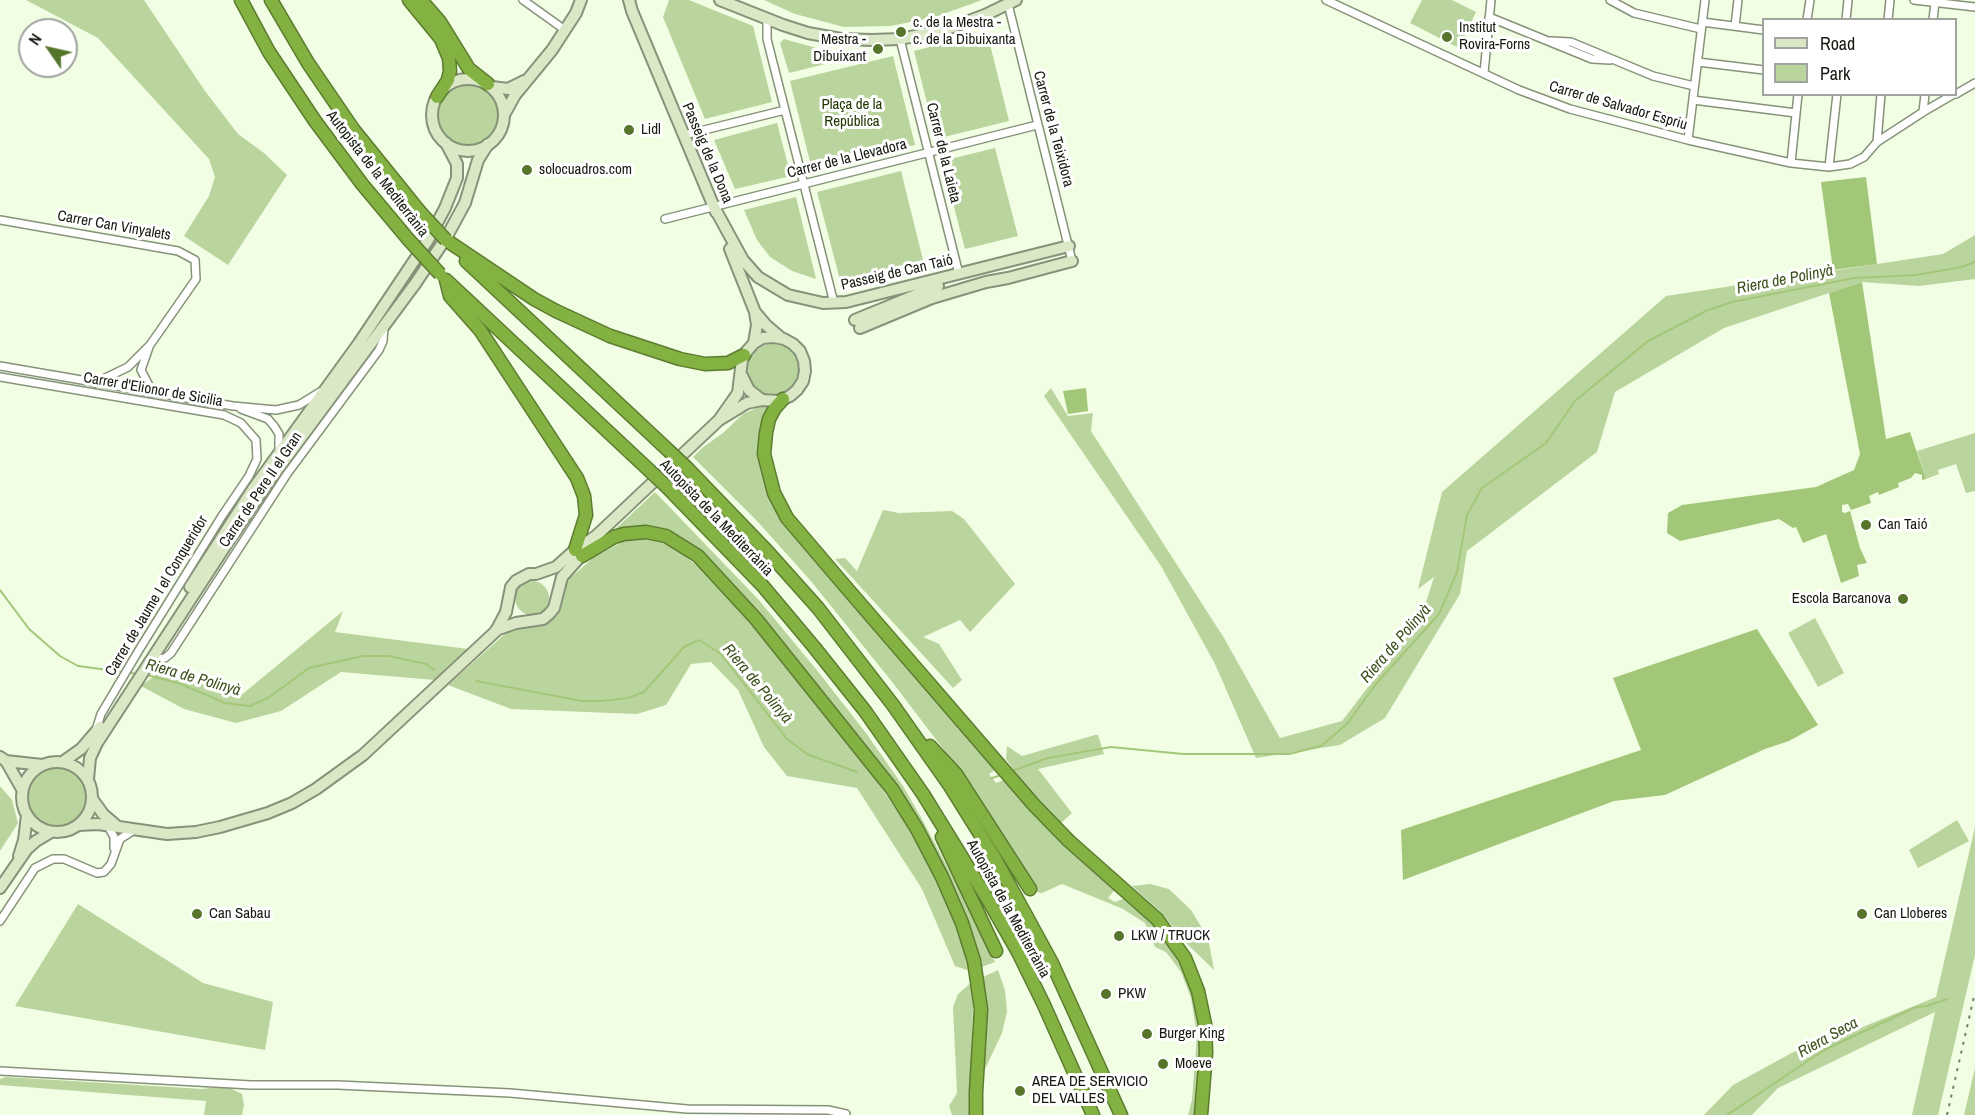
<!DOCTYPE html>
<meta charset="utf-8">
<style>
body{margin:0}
#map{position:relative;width:1975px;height:1115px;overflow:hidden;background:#f1fee3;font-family:"Archivo Narrow",sans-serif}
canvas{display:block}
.legend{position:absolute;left:1762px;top:18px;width:195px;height:78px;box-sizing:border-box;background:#fff;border:2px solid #a1a39f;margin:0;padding:8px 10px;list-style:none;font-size:18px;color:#151910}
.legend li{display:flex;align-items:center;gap:12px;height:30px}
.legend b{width:30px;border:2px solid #a1a39f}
.north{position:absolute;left:18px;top:18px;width:60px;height:60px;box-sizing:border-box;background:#fff;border:2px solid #a1a39f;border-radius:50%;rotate:304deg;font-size:16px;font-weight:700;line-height:24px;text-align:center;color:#151910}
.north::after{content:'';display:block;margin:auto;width:21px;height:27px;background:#56752b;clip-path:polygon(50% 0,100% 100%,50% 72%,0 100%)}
</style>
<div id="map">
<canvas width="1975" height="1115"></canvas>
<ul class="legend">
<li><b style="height:8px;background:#dae8c6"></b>Road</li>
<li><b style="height:16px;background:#bad49d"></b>Park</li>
</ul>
<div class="north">N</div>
</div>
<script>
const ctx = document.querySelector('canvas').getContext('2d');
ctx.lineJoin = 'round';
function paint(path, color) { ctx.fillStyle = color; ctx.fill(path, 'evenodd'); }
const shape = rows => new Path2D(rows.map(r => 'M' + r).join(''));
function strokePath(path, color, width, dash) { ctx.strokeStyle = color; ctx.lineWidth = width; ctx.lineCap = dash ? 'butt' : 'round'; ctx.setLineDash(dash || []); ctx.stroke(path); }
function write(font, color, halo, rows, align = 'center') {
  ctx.font = font + ' "Archivo Narrow",sans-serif'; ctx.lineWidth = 6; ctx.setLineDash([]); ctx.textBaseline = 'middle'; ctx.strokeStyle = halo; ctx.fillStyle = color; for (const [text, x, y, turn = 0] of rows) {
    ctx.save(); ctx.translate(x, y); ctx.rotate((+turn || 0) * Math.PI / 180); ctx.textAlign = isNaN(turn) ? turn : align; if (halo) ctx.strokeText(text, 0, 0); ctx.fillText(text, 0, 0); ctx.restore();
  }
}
const green = shape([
 [26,0,144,0,205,91,238,134,264,153,287,175,228,265,184,236,209,196,215,177,209,159,98,38],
 [669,0,689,0,753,26,772,102,705,119,663,17],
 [764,0,982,0,935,17,891,26,844,27,795,14],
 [1422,0,1452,0,1476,12,1459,48,1410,23],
 [987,32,1009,121,936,139,914,51],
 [784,39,820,49,843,51,849,54,849,58,789,73,780,43],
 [893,56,915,145,812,170,790,81],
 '432 115a36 36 0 1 1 72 0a36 36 0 1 1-72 0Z',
 [777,123,791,176,735,189,714,140],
 [995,148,1018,236,965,249,942,161],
 [901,171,923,260,840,280,817,192],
 [796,197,816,279,792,271,770,257,757,240,744,210],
 [1975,235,1975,279,1919,286,1862,282,1724,328,1615,392,1597,452,1467,551,1460,594,1385,718,1340,745,1256,758,1215,664,1161,566,1044,396,1051,388,1068,416,1093,413,1091,431,1224,638,1280,738,1342,721,1421,618,1434,577,1418,589,1442,492,1666,296,1943,254],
 '747 370a26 26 0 1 1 52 0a26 26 0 1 1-52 0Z',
 [759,407,767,407,769,409,764,419,759,436,759,455,767,489,996,769,989,774,996,783,1006,779,1116,888,1108,898,1115,902,1123,899,1124,895,1139,905,1184,964,1196,998,1202,1029,1197,1115,1188,1115,1192,1100,1197,1035,1191,998,1181,972,1166,952,1155,947,1145,923,1123,909,1062,884,1042,893,1036,892,990,816,960,771,893,683,810,580,758,522,693,457,702,448,723,433,743,414],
 [1975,433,1975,491,1966,493,1956,464,1938,470,1939,474,1926,479,1917,451],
 [655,492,758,599,816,669,866,733,903,786,923,821,966,902,995,962,979,968,899,791,676,535,609,535],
 [883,510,899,513,952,511,964,519,1015,584,970,632,960,620,923,637,939,644,962,680,953,688,835,559,845,558,857,571],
 [639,539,658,541,673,547,700,568,735,605,772,649,873,776,909,828,932,870,953,918,970,971,955,966,922,889,857,788,787,776,764,747,738,690,711,662,691,664,666,705,637,714,511,709,448,685,507,632,522,627,537,627,551,621,561,607,563,593,569,579,593,558,622,542],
 '515 598a17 17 0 1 1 34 0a17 17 0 1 1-34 0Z',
 [343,611,335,632,468,649,435,680,341,672,281,711,236,723,184,709,141,686,167,666,239,697],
 [1815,618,1844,673,1818,687,1788,633],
 [1095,735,1098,735,1104,754,1038,769,1072,813,1060,824,1024,784,1006,759,1007,746,1022,756],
 '22 797a35 35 0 1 1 70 0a35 35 0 1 1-70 0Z',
 [0,786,12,800,18,823,0,851],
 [1957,820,1969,841,1918,868,1909,850],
 [1975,827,1975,955,1938,1115,1912,1115,1935,1012,1778,1088,1752,1115,1704,1115,1733,1085,1845,1024,1853,1031,1936,997],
 [1150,884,1169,889,1191,910,1208,938,1214,970,1182,939,1162,913,1132,886],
 [78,904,203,983,273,1002,265,1050,15,1006],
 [998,970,1005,990,1007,1012,1002,1033,984,1071,982,1115,980,1115,981,978],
 [972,982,973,1008,969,1115,952,1115,949,1106,957,1093,953,1007,958,994],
 [1975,1068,1975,1115,1964,1115],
 [6,1077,203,1089,226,1086,242,1094,244,1105,242,1115,204,1115,206,1101,0,1085,0,1079]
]);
const forest = shape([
 [1866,177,1877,264,1833,270,1821,182],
 [1862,282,1886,439,1910,432,1926,479,1922,480,1922,475,1915,473,1911,478,1898,483,1899,487,1879,495,1878,492,1869,496,1871,503,1851,510,1848,504,1842,505,1842,512,1845,513,1850,511,1860,548,1867,563,1857,565,1859,576,1841,583,1826,534,1803,543,1796,527,1793,528,1779,519,1680,541,1667,533,1668,513,1682,505,1816,487,1854,470,1860,454,1829,293],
 [1086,388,1088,411,1068,414,1063,391],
 [1757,629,1818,725,1789,741,1765,749,1665,795,1614,801,1403,880,1401,830,1641,750,1613,678]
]);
const stream = shape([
 [0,590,29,629,60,656,78,666,138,674],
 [147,675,181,684,225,703,250,706,268,698,309,668,363,656,389,656,426,664,434,670],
 [476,681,582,701,602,701,628,698,644,692,684,647,699,640,721,654,787,739,807,754,857,772],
 [1012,771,1048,758,1111,747,1183,754,1289,754,1321,746,1347,724,1375,685,1439,614,1457,572,1467,515,1482,488,1546,443,1575,401,1648,341,1706,311,1732,302,1854,278,1916,275,1962,267,1975,262],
 [992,778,1001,775],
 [1727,1115,1824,1050,1916,1007,1927,1006,1947,999]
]);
const street = shape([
 [523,0,565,30],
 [1326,0,1519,90,1570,109,1688,140,1791,163,1829,167,1850,164,1864,157,1877,142,1923,112,1954,94],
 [1610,0,1634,13,1701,29],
 [1914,0,1975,7],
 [1008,4,1072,261],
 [1489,17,1592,59,1610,60],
 [767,20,767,39,834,303],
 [1807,20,1810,0],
 [1846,20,1848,0],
 [1888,20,1890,0],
 [1933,20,1935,2],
 [1702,22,1764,30],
 [1735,26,1738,0],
 [900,39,959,274],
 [1550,41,1571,42,1653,76,1694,86],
 [1698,62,1764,70],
 [1484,73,1491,0],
 [1956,94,1975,83],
 [1693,100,1796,113],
 [1923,112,1925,94],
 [684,135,785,110],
 [1688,140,1705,0],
 [1877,142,1881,94],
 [1791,163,1798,94],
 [1829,167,1837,94],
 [665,219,1037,125],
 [0,220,178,251,195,260,196,279,150,345,128,367,95,383],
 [149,347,141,370,153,393],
 [0,366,233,406,276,410,299,405,320,392],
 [0,377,224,415,241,423,256,440,257,459,249,476,222,516,139,650,101,714,96,730],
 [241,409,268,419,274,426,279,434,279,450],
 [150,660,165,658,171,653,287,474,379,350,383,341,384,327],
 [108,826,114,837,114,848],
 [0,921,35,868,53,859,64,859,97,873,104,872,111,864,120,839,134,830],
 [0,1071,251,1085,338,1085,510,1093,687,1109,828,1110,846,1114]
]);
const secondary = shape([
 [629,0,632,11,716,212],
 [720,0,783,25,808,33,841,39,872,40,900,39,944,30,985,15,1016,0],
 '432 115a36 36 0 1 1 72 0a36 36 0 1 1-72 0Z',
 [492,87,508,89,524,81],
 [504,115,515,95,552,50,576,13,581,0],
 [714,207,743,260,758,277,788,295,823,303,846,302,1069,246],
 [730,249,755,312,757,325,754,343],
 [755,312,766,325,780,337],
 [855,320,938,286],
 [860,328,932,298,986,282,1008,278,1072,261],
 [742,376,749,390,762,400],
 [190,587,253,489,359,343,428,240,445,208,457,178,457,164,446,143],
 [496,630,516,623,543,619,549,614,554,608,562,577,587,549],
 [0,757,6,761,22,789],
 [6,761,42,765],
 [64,761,81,749,100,727],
 '22 797a35 35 0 1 1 70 0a35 35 0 1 1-70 0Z',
 [88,779,90,758,97,743,226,545,266,485,415,284,446,238,465,203,478,160,488,144],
 [93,800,103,814,118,827],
 [79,825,98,824,167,834,196,832,220,827,268,813,292,803,316,789,363,755,496,631,506,612,511,587,516,581,529,574,536,574,556,567,575,550,596,536,719,420,738,393,742,360,747,351,754,343,763,338,774,337,784,339,793,344,800,351,804,361,805,371,803,381,797,390,790,396,778,401,762,400,747,403,719,420],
 [19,856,24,840,27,815],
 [0,888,27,849,36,841,51,832]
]);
const highway = shape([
 [241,0,269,52,315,121,362,184,408,239],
 [271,0,308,63,353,129,420,212],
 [409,0,441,39,449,58,450,71,448,80,437,97],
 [421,0,440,22,469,69,488,84],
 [446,240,534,299,556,311,610,336,680,359,705,364,728,363,744,355],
 [466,261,669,451],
 [446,280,450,296,480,330,577,478,584,496,586,515,575,550],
 [447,281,650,471],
 [783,399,775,408,769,419,766,433,764,454,774,493,787,518,845,586,1034,805,1069,841,1157,919,1185,958,1198,991,1205,1024,1206,1053,1201,1115],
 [686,467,767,551,818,608,893,705,950,786,993,855,1052,963,1121,1115],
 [666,486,762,585,814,647,865,711,923,794,987,898,1018,952,1044,1005,1093,1115],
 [582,556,614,537,624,534,646,532,666,536,698,556,756,619,892,789,917,829,942,877,962,923,974,961,981,1009,976,1092,976,1115],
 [930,746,956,774,1030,889],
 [942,837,996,951]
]);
const rail = shape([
 [1947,1115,1975,992]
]);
const highwayBridge = shape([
 [420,212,446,240],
 [408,239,440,274],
 [669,451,686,467],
 [650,471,666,486]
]);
const markers = [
 [901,32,6,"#56752b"],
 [1447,37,6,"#56752b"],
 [878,49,6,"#56752b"],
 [629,130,6,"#56752b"],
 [527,170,6,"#56752b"],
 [1866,525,6,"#56752b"],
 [1903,599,6,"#56752b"],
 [197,914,6,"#56752b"],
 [1862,914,6,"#56752b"],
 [1119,936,6,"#56752b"],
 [1106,994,6,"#56752b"],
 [1147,1034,6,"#56752b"],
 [1163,1064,6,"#56752b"],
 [1020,1091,6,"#56752b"]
];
const poiNames = [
 ["c. de la Mestra -",913,23],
 ["c. de la Dibuixanta",913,40],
 ["Institut",1459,28],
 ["Rovira-Forns",1459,45],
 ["Mestra -",866,40,"right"],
 ["Dibuixant",866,57,"right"],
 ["Lidl",641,130],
 ["solocuadros.com",539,170],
 ["Can Taió",1878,525],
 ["Escola Barcanova",1891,599,"right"],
 ["Can Sabau",209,914],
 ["Can Lloberes",1874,914],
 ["LKW / TRUCK",1131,936],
 ["PKW",1118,994],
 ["Burger King",1159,1034],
 ["Moeve",1175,1064],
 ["AREA DE SERVICIO",1032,1082],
 ["DEL VALLES",1032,1099]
];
const parkNames = [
 ["Plaça de la",852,105],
 ["República",852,122]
];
const streetNames = [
 ["Carrer de Salvador Espriu",1618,106,16],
 ["Carrer de la Teixidora",1053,129,75],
 ["Passeig de la Dona",707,153,67],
 ["Carrer de la Laieta",943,153,76],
 ["Carrer de la Llevadora",847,159,-14],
 ["Autopista de la Mediterrània",377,174,52],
 ["Carrer Can Vinyalets",114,226,10],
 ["Passeig de Can Taió",897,273,-13],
 ["Carrer d'Elionor de Sicilia",153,390,10],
 ["Carrer de Pere II el Gran",261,490,-56],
 ["Autopista de la Mediterrània",716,518,46],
 ["Carrer de Jaume I el Conqueridor",157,596,-59],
 ["Autopista de la Mediterrània",1008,909,61]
];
const waterNames = [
 ["Riera de Polinyà",1785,280,-11],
 ["Riera de Polinyà",1396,644,-49],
 ["Riera de Polinyà",193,678,16],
 ["Riera de Polinyà",757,684,50],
 ["Riera Seca",1828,1038,-29]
];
paint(green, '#bad49d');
paint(forest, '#a3c779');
strokePath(stream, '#a3c779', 2);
strokePath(street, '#86927a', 10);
strokePath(secondary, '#86927a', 14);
strokePath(highway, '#5c7c30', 15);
strokePath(street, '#fff', 7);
strokePath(secondary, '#dae8c6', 10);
strokePath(highway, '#83b142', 12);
strokePath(rail, '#767e6d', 2, [3, 6]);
strokePath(highwayBridge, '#5c7c30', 15, []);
strokePath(highwayBridge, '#83b142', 12);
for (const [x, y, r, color] of markers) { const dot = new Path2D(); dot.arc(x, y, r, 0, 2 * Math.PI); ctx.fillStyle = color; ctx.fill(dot); strokePath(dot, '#fff', 2); }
write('15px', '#151910', '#fff', poiNames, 'left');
write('15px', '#213600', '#fff', parkNames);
write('15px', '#151910', '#fff', streetNames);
write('italic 16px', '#3b511b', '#fff', waterNames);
</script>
